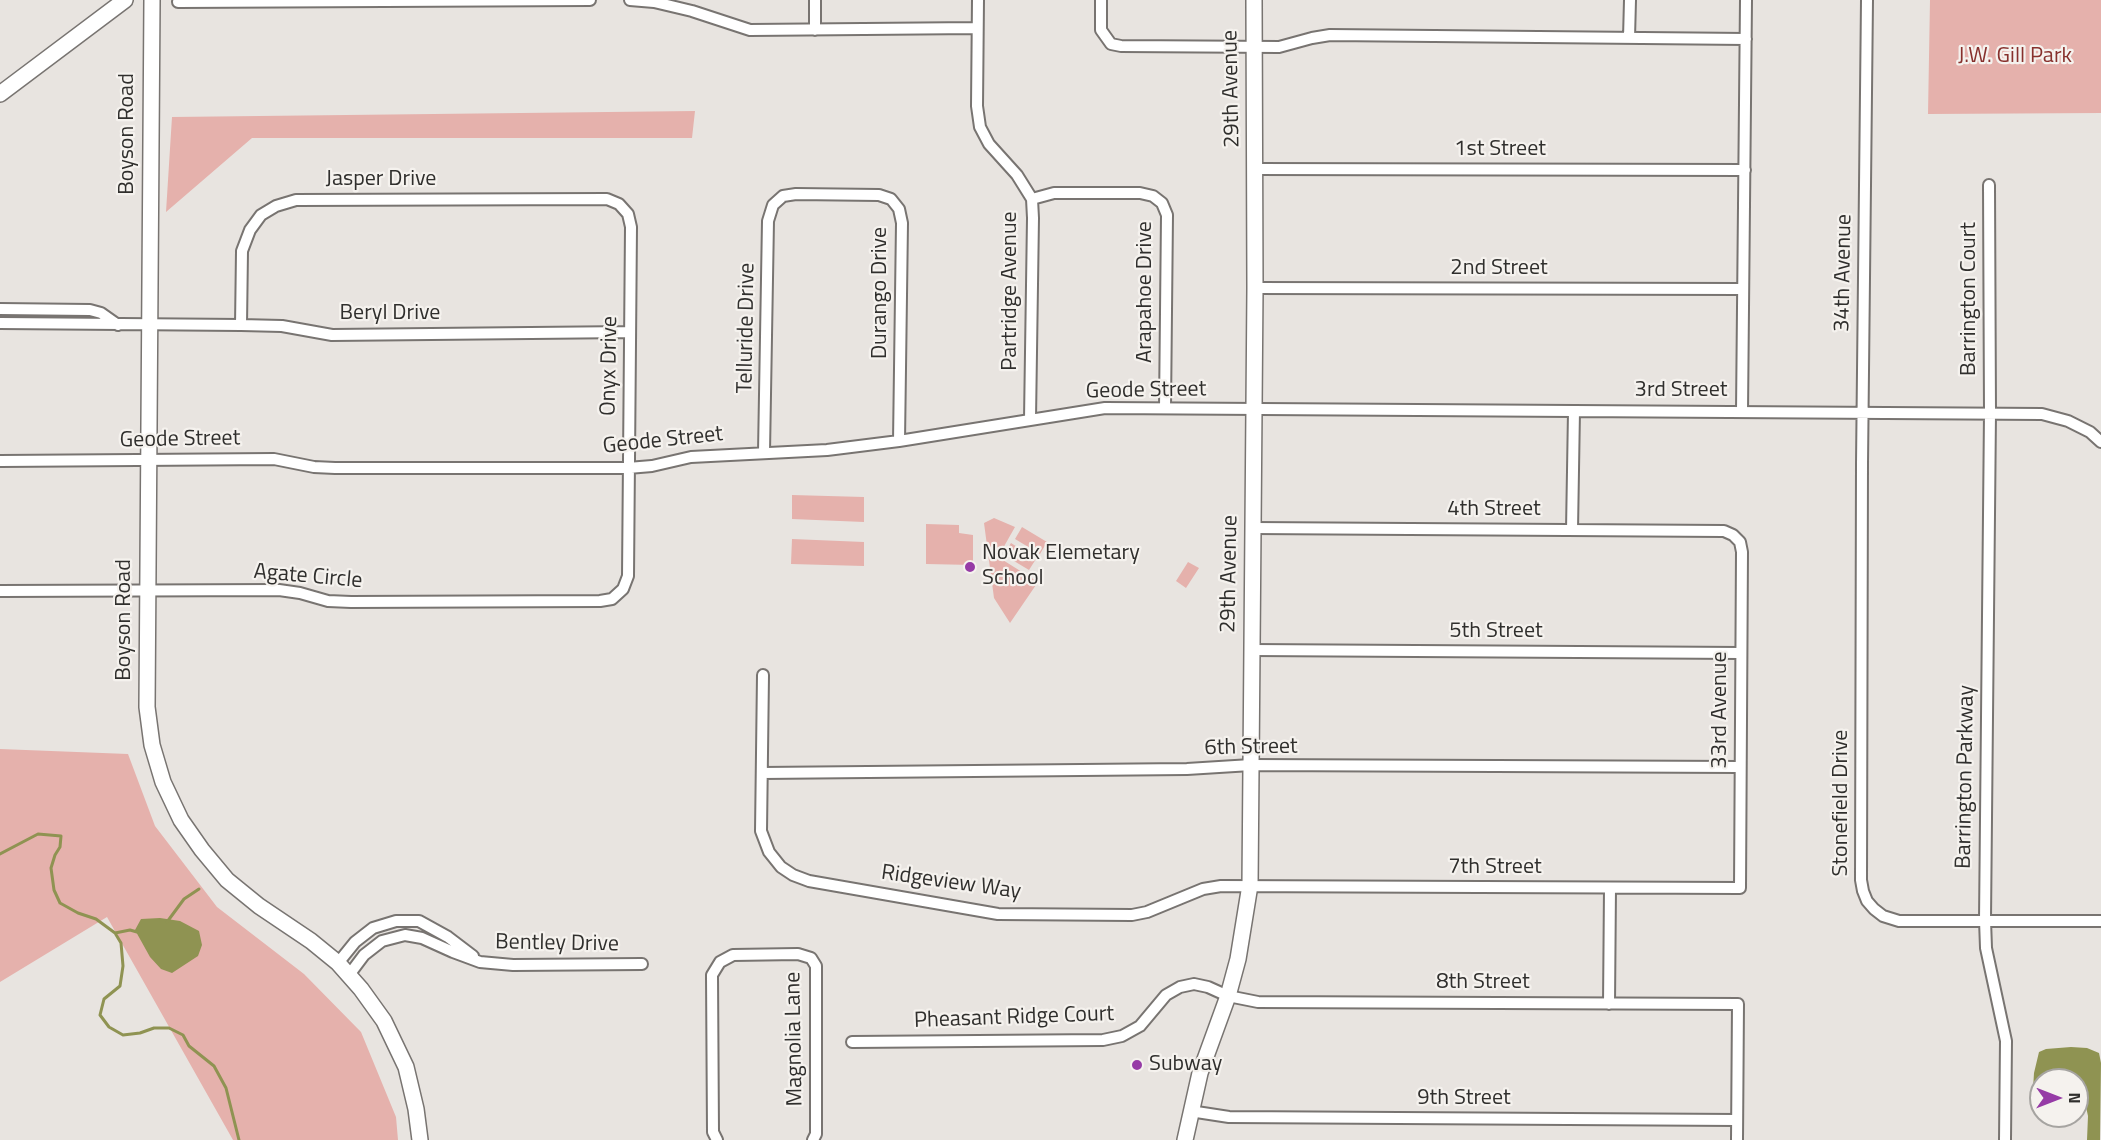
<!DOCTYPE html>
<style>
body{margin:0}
#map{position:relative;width:2101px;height:1140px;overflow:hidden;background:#e8e4e0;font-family:"Titillium Web",sans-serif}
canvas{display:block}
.north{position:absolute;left:2029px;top:1068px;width:60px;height:60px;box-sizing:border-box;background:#f5f2ee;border:2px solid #a6a4a1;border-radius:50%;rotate:90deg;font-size:16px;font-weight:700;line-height:24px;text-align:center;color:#302f2d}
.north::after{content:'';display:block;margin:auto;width:21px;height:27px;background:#963ba6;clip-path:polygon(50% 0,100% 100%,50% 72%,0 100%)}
</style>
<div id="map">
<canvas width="2101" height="1140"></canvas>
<div class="north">N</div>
</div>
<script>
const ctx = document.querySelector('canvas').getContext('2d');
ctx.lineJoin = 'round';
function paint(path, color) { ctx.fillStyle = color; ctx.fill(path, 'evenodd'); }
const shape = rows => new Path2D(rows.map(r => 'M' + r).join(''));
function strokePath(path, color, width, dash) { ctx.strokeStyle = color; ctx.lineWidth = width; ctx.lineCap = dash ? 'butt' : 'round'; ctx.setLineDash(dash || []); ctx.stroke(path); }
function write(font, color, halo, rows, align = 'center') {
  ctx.font = font + ' "Titillium Web",sans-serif'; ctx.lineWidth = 4.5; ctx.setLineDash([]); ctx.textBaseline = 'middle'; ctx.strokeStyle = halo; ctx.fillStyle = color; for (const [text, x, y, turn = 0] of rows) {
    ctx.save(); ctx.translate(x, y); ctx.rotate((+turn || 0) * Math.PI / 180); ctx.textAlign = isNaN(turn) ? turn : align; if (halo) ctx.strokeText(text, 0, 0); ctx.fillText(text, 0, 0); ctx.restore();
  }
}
const green = shape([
 [1930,0,2101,0,2101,113,1928,114],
 [695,111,692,138,252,138,166,212,172,117],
 [792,495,864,497,864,522,792,519],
 [994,518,1015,527,998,557,1038,582,1010,623,994,598,984,523],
 [926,524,959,525,959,533,973,535,973,565,926,564],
 [1022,527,1047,542,1040,554,1015,539],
 [792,539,864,542,864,566,791,564],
 [1011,543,1036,559,1029,570,1004,555],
 [1188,562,1199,568,1186,588,1176,581],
 [0,749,128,754,155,826,217,907,304,974,361,1032,396,1117,398,1140,233,1140,107,917,0,982]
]);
const water = shape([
 [160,918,180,921,199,931,202,945,198,956,172,973,161,969,150,957,135,930,141,919],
 [2071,1047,2087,1048,2099,1053,2101,1063,2100,1140,2087,1140,2088,1116,2085,1102,2077,1099,2077,1080,2041,1080,2041,1095,2033,1089,2034,1073,2039,1052,2046,1049]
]);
const stream = shape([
 [0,854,38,834,61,836,60,847,55,855,51,868,54,890,60,903,78,913,96,919,115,933,121,943,123,966,120,986,104,999,100,1015,109,1027,123,1035,140,1033,154,1028,169,1028,183,1035,189,1046,214,1066,226,1088,239,1140],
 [167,922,184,899,199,889],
 [115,933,130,930,137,932]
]);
const street = shape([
 [630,0,654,2,692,11,750,30,977,28],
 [978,0,977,106,980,127,989,144,1017,175,1032,199,1033,218,1030,419],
 [1101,0,1101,30,1111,44,1121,46,1279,47,1312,38,1330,35,1746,39],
 [1867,0,1862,464,1861,880,1863,891,1867,901,1874,909,1883,916,1899,921,2101,921],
 [178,2,590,0],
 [815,30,815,0],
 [1629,38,1630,0],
 [1256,169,1745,170],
 [1989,185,1990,413,1985,920,1986,948,2006,1041,2005,1140],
 [1032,199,1054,193,1140,193,1153,196,1162,203,1167,215,1165,408],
 [1255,288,1743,289],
 [0,309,90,310,101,313,118,325],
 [0,323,241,325,282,326,332,335,630,332],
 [1742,411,1746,0],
 [764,452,768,221,773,205,783,196,796,194,879,195,891,199,899,209,902,223,899,441],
 [0,461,274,459,314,467,335,468,628,468,652,466,691,457,827,450,899,441,1105,408,2042,414,2068,421,2090,432,2101,442],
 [1572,530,1574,411],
 [0,591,279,590,300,593,328,601,351,602,600,601,612,599,623,589,628,576,631,227,628,214,619,204,607,199,296,200,276,206,261,215,250,230,242,251,241,325],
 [1252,650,1741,653],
 [763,675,761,831,769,852,781,867,793,875,809,881,998,914,1132,915,1147,912,1203,889,1221,886,1740,888,1742,552,1740,542,1733,535,1724,531,1253,528],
 [762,773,1187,769,1251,765,1740,767],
 [338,963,355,942,373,928,396,921,419,921,448,937,473,956],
 [349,975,364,955,382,941,405,935,422,938,453,952,480,962,513,965,642,964],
 [1609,1004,1610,888],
 [852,1042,1103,1040,1122,1036,1140,1026,1166,995,1180,987,1194,984,1208,987,1228,996,1258,1002,1738,1004,1737,1140],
 [1190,1111,1229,1117,1737,1120],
 [717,1140,713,1132,712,975,720,962,733,955,798,954,811,958,816,966,816,1134,813,1140]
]);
const secondary = shape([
 [152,0,147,707,152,745,163,782,181,820,202,850,227,880,259,906,311,941,338,963,361,989,384,1021,406,1067,416,1109,420,1140],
 [0,94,125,0],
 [1185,1140,1200,1073,1228,996,1238,959,1250,885,1255,288,1254,0]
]);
const markers = [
 [970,567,6,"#963ba6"],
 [1137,1065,6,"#963ba6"]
];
const parkNames = [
 ["J.W. Gill Park",2015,57]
];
const streetNames = [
 ["29th Avenue",1232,89,-91],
 ["Boyson Road",128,134,-90],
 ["1st Street",1500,150],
 ["Jasper Drive",381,180],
 ["2nd Street",1499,269],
 ["34th Avenue",1844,273,-89],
 ["Partridge Avenue",1011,291,-90],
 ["Arapahoe Drive",1146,292,-90],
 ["Durango Drive",881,293,-90],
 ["Barrington Court",1970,299,-90],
 ["Beryl Drive",390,314],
 ["Telluride Drive",747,328,-89],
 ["Onyx Drive",610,366,-89],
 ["Geode Street",1146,391,-1],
 ["3rd Street",1681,391],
 ["Geode Street",180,440,-1],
 ["Geode Street",663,441,-6],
 ["4th Street",1494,510],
 ["29th Avenue",1230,574,-89],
 ["Agate Circle",308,577,5],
 ["Boyson Road",125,620,-90],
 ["5th Street",1496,632],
 ["33rd Avenue",1721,710,-90],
 ["6th Street",1251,748,-1],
 ["Barrington Parkway",1966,777,-89],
 ["Stonefield Drive",1842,803,-90],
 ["7th Street",1495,868],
 ["Ridgeview Way",951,883,8],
 ["Bentley Drive",557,944,1],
 ["8th Street",1483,983],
 ["Pheasant Ridge Court",1014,1018,-2],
 ["Magnolia Lane",795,1039,-91],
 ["9th Street",1464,1099]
];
const poiNames = [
 ["Novak Elemetary",982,554],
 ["School",982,579],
 ["Subway",1149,1065]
];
paint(green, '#e5b1ac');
paint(water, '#8f9352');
strokePath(stream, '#8f9352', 3);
strokePath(street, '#787471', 14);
strokePath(secondary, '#787471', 18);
strokePath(street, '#fff', 10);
strokePath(secondary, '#fff', 15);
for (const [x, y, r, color] of markers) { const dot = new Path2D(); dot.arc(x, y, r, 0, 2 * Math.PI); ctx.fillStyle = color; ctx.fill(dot); strokePath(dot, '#f5f2ee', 2); }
write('22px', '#87312d', '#f5f2ee', parkNames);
write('22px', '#302f2d', '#f5f2ee', streetNames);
write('22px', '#302f2d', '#f5f2ee', poiNames, 'left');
</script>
